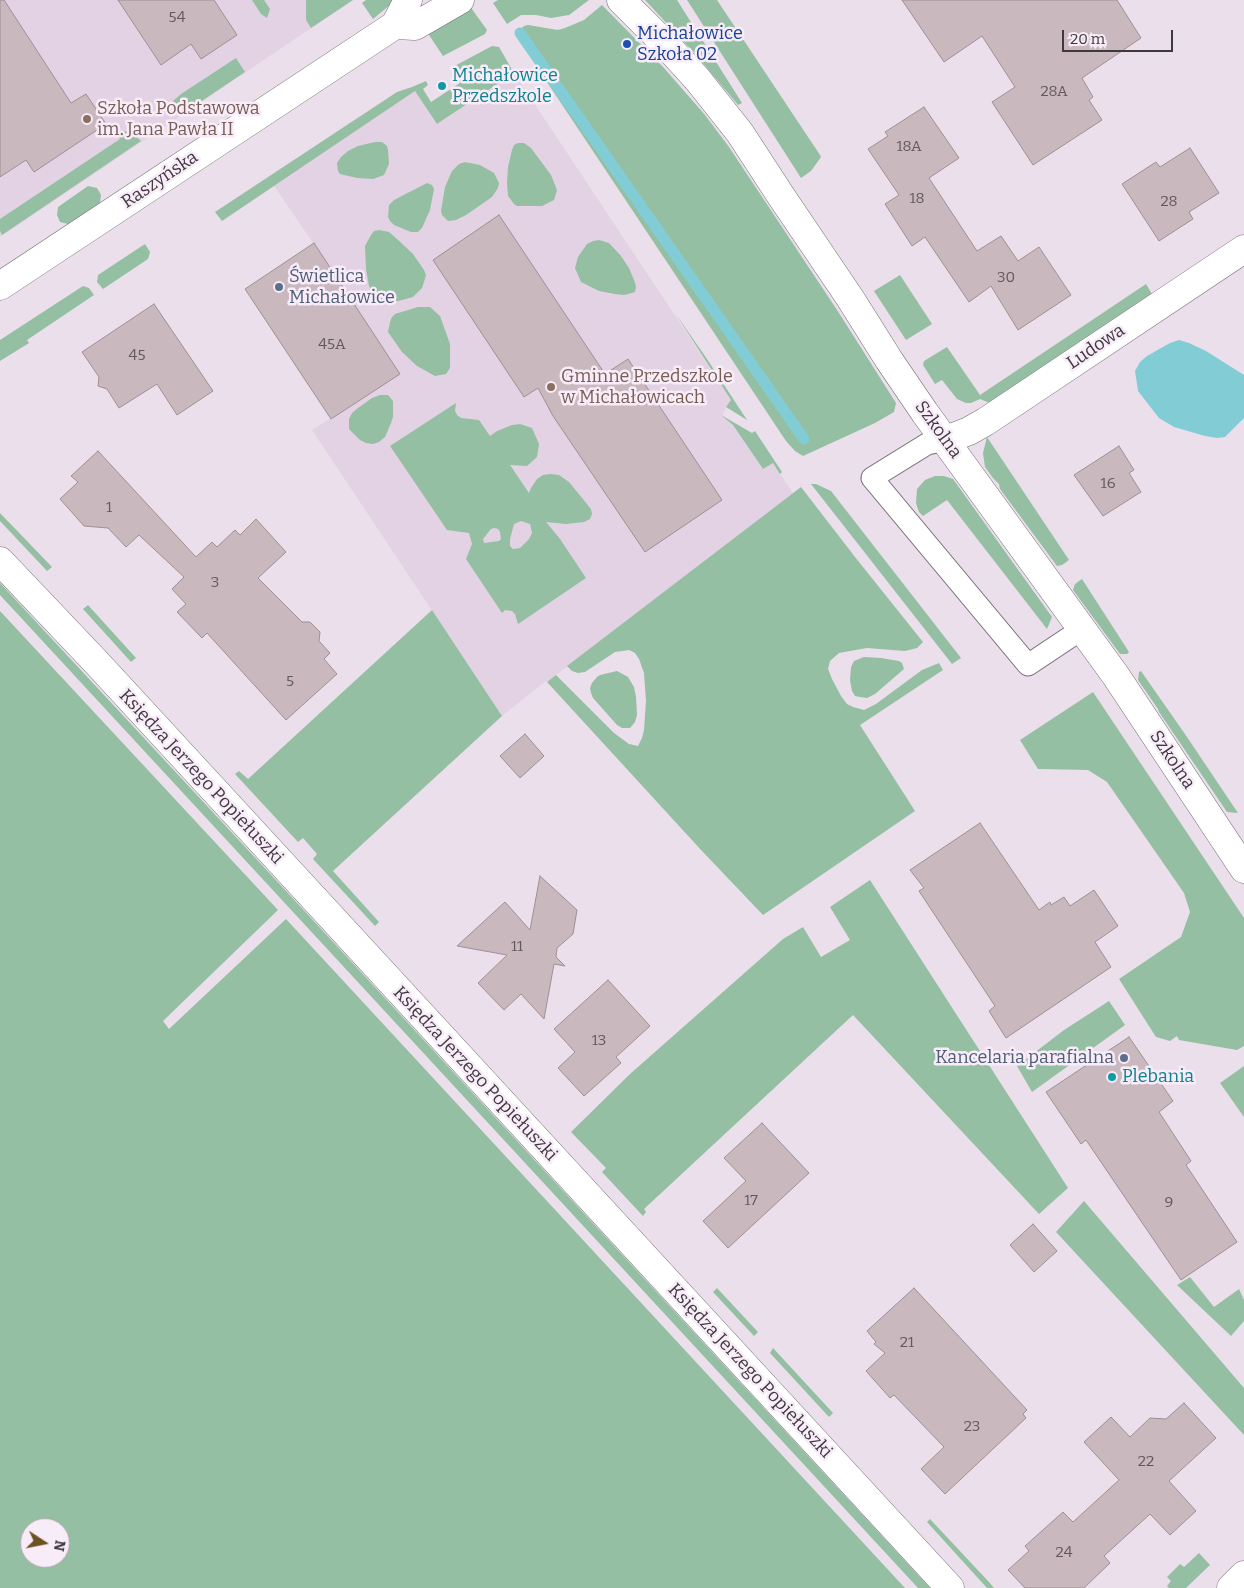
<!DOCTYPE html>
<meta charset="utf-8">
<style>
body{margin:0}
#map{position:relative;width:1244px;height:1588px;overflow:hidden;background:#ebdfeb;font-family:Bitter,serif}
canvas{display:block}
.north{position:absolute;left:20px;top:1518px;width:50px;height:50px;box-sizing:border-box;background:#f8ecf9;border:1px solid #aea4ae;border-radius:50%;rotate:101deg;font-size:14px;font-weight:700;line-height:20px;text-align:center;color:#3e393e}
.north::after{content:'';display:block;margin:auto;width:18px;height:22px;background:#6c5223;clip-path:polygon(50% 0,100% 100%,50% 72%,0 100%)}
.scale{position:absolute;left:1062px;top:30px;width:111px;height:22px;box-sizing:border-box;border:2px solid #3e393e;border-top:0;padding-left:6px;font-size:15px;line-height:18px;white-space:nowrap;color:#3e393e;-webkit-text-stroke:4px #f8ecf9;paint-order:stroke}
</style>
<div id="map">
<canvas width="1244" height="1588"></canvas>
<div class="north">N</div>
<div class="scale">20 m</div>
</div>
<script>
const ctx = document.querySelector('canvas').getContext('2d');
ctx.lineJoin = 'round';
function paint(path, color) { ctx.fillStyle = color; ctx.fill(path, 'evenodd'); }
const shape = rows => new Path2D(rows.map(r => 'M' + r).join(''));
function strokePath(path, color, width, dash) { ctx.strokeStyle = color; ctx.lineWidth = width; ctx.lineCap = dash ? 'butt' : 'round'; ctx.setLineDash(dash || []); ctx.stroke(path); }
function write(font, color, halo, rows, align = 'center') {
  ctx.font = font + ' Bitter,serif'; ctx.lineWidth = 5; ctx.setLineDash([]); ctx.textBaseline = 'middle'; ctx.strokeStyle = halo; ctx.fillStyle = color; for (const [text, x, y, turn = 0] of rows) {
    ctx.save(); ctx.translate(x, y); ctx.rotate((+turn || 0) * Math.PI / 180); ctx.textAlign = isNaN(turn) ? turn : align; if (halo) ctx.strokeText(text, 0, 0); ctx.fillText(text, 0, 0); ctx.restore();
  }
}
const built = shape([
 [0,0,353,0,0,237],
 [514,73,731,400,722,415,733,425,763,469,773,463,793,493,547,682,546,681,502,716,312,430,331,418,332,419,399,373,314,244,274,186,415,91,438,124]
]);
const green = shape([
 [252,0,264,0,270,9,267,18,261,14],
 [306,0,353,0,311,28,306,20],
 [366,0,396,0,373,19,362,3],
 [498,0,589,0,569,15,551,18,536,15,521,15,507,24,493,3],
 [645,0,677,0,742,103,738,105,697,56],
 [687,0,717,0,820,155,821,157,811,171,801,178],
 [469,5,487,30,485,34,443,56,427,32],
 [602,5,664,68,705,115,729,147,839,313,896,403,894,412,875,423,803,456,795,451,786,441,515,34,524,26,528,25,558,30,565,28,584,20],
 [492,46,499,47,514,73,437,124,415,91,222,221,215,212,397,92,412,87,426,81,428,85,423,89,431,102,460,83,451,68],
 [236,58,245,72,181,115,172,102,181,94],
 [123,131,131,132,141,141,2,235,0,231,0,219,120,139,117,134],
 [375,142,382,142,387,146,388,150,389,164,384,175,373,179,357,178,340,174,338,171,337,163,341,157,348,151,358,146],
 [518,143,524,143,531,148,551,175,557,190,554,200,542,206,517,206,514,204,508,196,507,183,508,167,512,150,514,145],
 [465,162,480,165,494,173,499,183,498,188,492,197,466,215,456,220,448,221,442,215,441,211,445,187,452,171,459,164],
 [427,183,432,185,434,189,430,210,422,228,418,232,411,232,394,225,390,221,388,217,389,205,394,200],
 [88,186,97,188,101,195,100,203,68,224,60,222,57,215,58,207],
 [379,230,389,232,397,239,413,254,424,270,426,275,424,282,422,288,413,297,391,303,383,302,378,298,369,286,366,269,365,246,371,235,374,231],
 [599,240,609,243,621,256,629,268,634,280,636,286,635,292,624,295,615,294,599,291,581,282,575,268,578,257,587,244,593,241],
 [145,244,150,252,148,259,103,289,97,282,98,275],
 [900,275,932,324,906,340,874,291],
 [1146,284,1152,294,992,404,980,399,971,403,966,403,957,399,942,380,935,384,923,365,924,361,947,347,980,395],
 [83,286,89,288,94,295,27,340,29,343,0,361,0,340],
 [418,307,430,307,440,316,450,344,450,368,446,374,435,376,417,366,402,352,388,332,390,322,392,317,395,314],
 [675,313,707,359,747,420,726,407,731,400],
 [380,395,388,395,393,401,393,417,391,423,385,437,379,442,373,444,366,443,360,440,349,429,349,419,352,413,358,408,372,398],
 [456,403,455,411,457,415,461,418,479,420,490,436,497,431,512,425,520,424,532,428,539,444,537,457,527,466,510,465,529,493,531,488,537,479,543,475,550,474,559,475,569,482,591,509,592,514,590,519,584,522,566,524,546,522,560,539,586,578,518,624,515,614,512,611,505,610,502,613,466,559,472,544,469,533,447,530,390,446],
 [521,521,530,524,532,533,529,539,520,548,513,549,510,546,510,539,514,524],
 [494,528,498,529,500,532,501,539,499,541,484,543,483,539,491,529],
 [721,415,752,433,755,431,782,472,780,474,773,463,763,469,733,425],
 [987,437,1069,560,1062,565,1057,566,1000,489,999,484,993,478,985,467,983,453],
 [935,476,944,476,953,479,1052,617,1047,629,947,500,923,516,919,512,916,503,917,489,925,480],
 [811,484,816,484,831,491,961,658,952,664],
 [801,487,855,557,923,642,917,648,905,651,867,648,839,653,830,661,828,669,832,679,841,696,847,704,853,707,864,710,876,704,922,670,939,663,943,670,860,725,915,811,763,915,702,851,547,682,556,675,614,733,629,744,638,746,642,738,644,730,646,701,644,673,639,659,635,653,629,650,615,652,585,672,578,673,572,671,567,666],
 [0,513,52,567,47,571,0,521],
 [1082,579,1129,652,1127,654,1120,654,1073,590,1075,584],
 [0,583,287,892,930,1588,918,1588,0,595],
 [88,605,136,658,131,662,83,609],
 [432,610,502,716,333,871,379,922,375,926,313,859,317,854,303,838,298,842,235,774,239,771,248,779],
 [0,611,278,910,163,1021,169,1029,286,919,905,1588,0,1588],
 [30,1528,60,1528,60,1558,30,1558],
 [864,657,881,658,899,661,902,663,904,669,875,694,867,698,860,697,855,696,852,691,850,680,851,667,854,661],
 [617,671,628,677,634,687,636,697,637,715,635,722,630,728,622,728,617,725,593,698,591,693,590,688,592,683,597,677,600,675],
 [1141,671,1187,737,1238,813,1227,812,1159,712,1158,709,1138,680,1139,672],
 [1093,692,1244,918,1244,1046,1237,1050,1179,1040,1177,1036,1170,1041,1156,1037,1119,979,1181,937,1190,912,1184,893,1107,782,1088,770,1038,769,1020,740],
 [870,880,1068,1188,1039,1214,853,1015,644,1209,646,1212,643,1216,602,1172,606,1168,571,1132,630,1074,783,939,803,927,821,957,850,940,830,907],
 [1109,1001,1125,1025,1032,1092,1017,1066,1064,1030],
 [1244,1066,1244,1117,1220,1083],
 [1084,1201,1244,1388,1244,1435,1056,1232],
 [1190,1277,1214,1307,1239,1289,1244,1300,1244,1321,1231,1336,1177,1285],
 [717,1288,758,1332,754,1336,713,1292],
 [773,1348,833,1413,829,1417,770,1353],
 [930,1519,988,1581,994,1588,987,1588,927,1522],
 [1199,1553,1210,1565,1186,1588,1169,1588,1167,1586,1171,1581,1167,1577,1180,1564,1184,1567]
]);
const water = shape([
 [1179,340,1189,343,1206,351,1244,375,1244,418,1225,437,1217,438,1205,436,1174,427,1159,418,1138,391,1135,371,1140,362,1147,356,1170,343]
]);
const stream = shape([
 [520,33,804,439]
]);
const building = shape([
 [0,0,4,0,71,103,86,94,106,124,34,172,26,160,0,177,0,0],
 [118,0,214,0,237,35,201,59,191,44,161,65,118,0],
 [902,0,1117,0,1141,38,1082,78,1093,97,1089,100,1102,120,1033,165,992,102,1015,87,982,36,944,62,902,0],
 [924,107,959,158,929,178,977,251,1001,236,1018,261,1039,247,1071,295,1018,330,991,286,969,302,925,237,912,246,885,204,899,195,868,149,888,136,885,132,924,107],
 [1190,148,1219,193,1189,212,1193,219,1159,241,1122,184,1156,162,1160,167,1190,148],
 [499,215,605,374,628,359,722,500,645,552,553,416,538,388,524,397,433,260,499,215],
 [314,243,400,374,331,419,245,289,314,243],
 [154,304,213,391,177,415,157,384,119,408,107,389,98,386,99,377,82,352,154,304],
 [1119,446,1134,470,1129,473,1141,492,1103,516,1074,475,1119,446],
 [98,451,196,557,212,542,217,547,235,530,240,535,256,519,286,552,258,578,302,622,310,622,320,632,319,641,330,653,324,659,337,674,286,720,207,633,202,638,177,612,186,604,172,589,184,577,139,535,126,547,108,528,84,526,60,499,78,482,71,476,98,451],
 [525,734,544,756,520,778,500,756,525,734],
 [980,823,1039,910,1050,902,1051,905,1064,897,1070,906,1094,890,1118,926,1095,942,1111,967,1006,1038,989,1011,995,1006,919,891,924,888,910,870,980,823],
 [540,876,577,910,573,934,557,948,556,957,565,966,554,964,544,1019,521,994,504,1010,478,983,507,955,457,946,505,902,530,930,540,876],
 [608,980,650,1026,616,1057,621,1063,584,1096,558,1068,575,1052,554,1029,608,980],
 [1129,1037,1173,1101,1159,1112,1191,1161,1186,1165,1237,1242,1181,1280,1086,1140,1081,1144,1046,1092,1129,1037],
 [762,1123,809,1173,728,1248,703,1221,746,1181,724,1158,762,1123],
 [1033,1224,1057,1251,1034,1272,1010,1245,1033,1224],
 [914,1288,1027,1410,1023,1414,1026,1418,945,1494,921,1469,944,1447,894,1395,890,1398,866,1371,885,1353,874,1344,876,1342,867,1331,914,1288],
 [1184,1403,1216,1438,1169,1481,1196,1511,1170,1535,1150,1514,1104,1556,1110,1563,1084,1588,1025,1588,1008,1570,1029,1551,1025,1546,1063,1512,1073,1522,1119,1480,1084,1442,1111,1417,1130,1437,1150,1418,1166,1419,1184,1403]
]);
const service = shape([
 [946,440,927,444,872,478,1028,665,1082,629]
]);
const minor = shape([
 [621,0,669,48,698,80,740,133,781,196,850,298,889,360,925,413,1116,676,1244,869],
 [395,25,415,26,460,0],
 [0,286,395,25,408,0],
 [946,440,969,431,985,422,1244,249],
 [0,561,97,663,950,1588],
 [1231,1588,1244,1575]
]);
const markers = [
 [627,44,5,"#1a4fb4"],
 [442,86,5,"#0f9aa8"],
 [87,119,5,"#8d6e63"],
 [279,287,5,"#5c6f8a"],
 [551,387,5,"#8d6e63"],
 [1124,1058,5,"#5c6f8a"],
 [1112,1077,5,"#0f9aa8"]
];
const numberNames = [
 ["54",177,18],
 ["28A",1054,92],
 ["18A",909,147],
 ["18",917,199],
 ["28",1169,202],
 ["30",1006,278],
 ["45A",332,345],
 ["45",137,356],
 ["16",1108,484],
 ["1",109,508],
 ["3",215,583],
 ["5",290,682],
 ["11",517,947],
 ["13",599,1041],
 ["17",751,1201],
 ["9",1169,1203],
 ["21",907,1343],
 ["23",972,1427],
 ["22",1146,1462],
 ["24",1064,1553]
];
const transitNames = [
 ["Michałowice",637,34],
 ["Szkoła 02",637,55]
];
const cultureNames = [
 ["Michałowice",452,76],
 ["Przedszkole",452,97],
 ["Plebania",1122,1077]
];
const educationNames = [
 ["Szkoła Podstawowa",97,109],
 ["im. Jana Pawła II",97,130],
 ["Gminne Przedszkole",561,377],
 ["w Michałowicach",561,398]
];
const streetNames = [
 ["Raszyńska",160,180,-34],
 ["Ludowa",1096,347,-34],
 ["Szkolna",938,430,54],
 ["Szkolna",1172,760,56],
 ["Księdza Jerzego Popiełuszki",201,777,47],
 ["Księdza Jerzego Popiełuszki",475,1074,47],
 ["Księdza Jerzego Popiełuszki",750,1371,47]
];
const serviceNames = [
 ["Świetlica",289,277],
 ["Michałowice",289,298],
 ["Kancelaria parafialna",1114,1058,"right"]
];
paint(built, '#e3d2e4');
paint(green, '#94bfa2');
paint(water, '#82cdd5');
strokePath(stream, '#82cdd5', 11);
paint(building, '#c9b8be');
strokePath(building, '#9f8f94', 1);
strokePath(service, '#766c77', 23);
strokePath(minor, '#766c77', 29);
strokePath(service, '#fff', 21);
strokePath(minor, '#fff', 28);
for (const [x, y, r, color] of markers) { const dot = new Path2D(); dot.arc(x, y, r, 0, 2 * Math.PI); ctx.fillStyle = color; ctx.fill(dot); strokePath(dot, '#f8ecf9', 2); }
write('15px', '#61595e', null, numberNames);
write('18px', '#164399', '#f8ecf9', transitNames, 'left');
write('18px', '#0d838f', '#f8ecf9', cultureNames, 'left');
write('18px', '#785e54', '#f8ecf9', educationNames, 'left');
write('18px', '#3e393e', '#f8ecf9', streetNames);
write('18px', '#4e5e75', '#f8ecf9', serviceNames, 'left');
</script>
